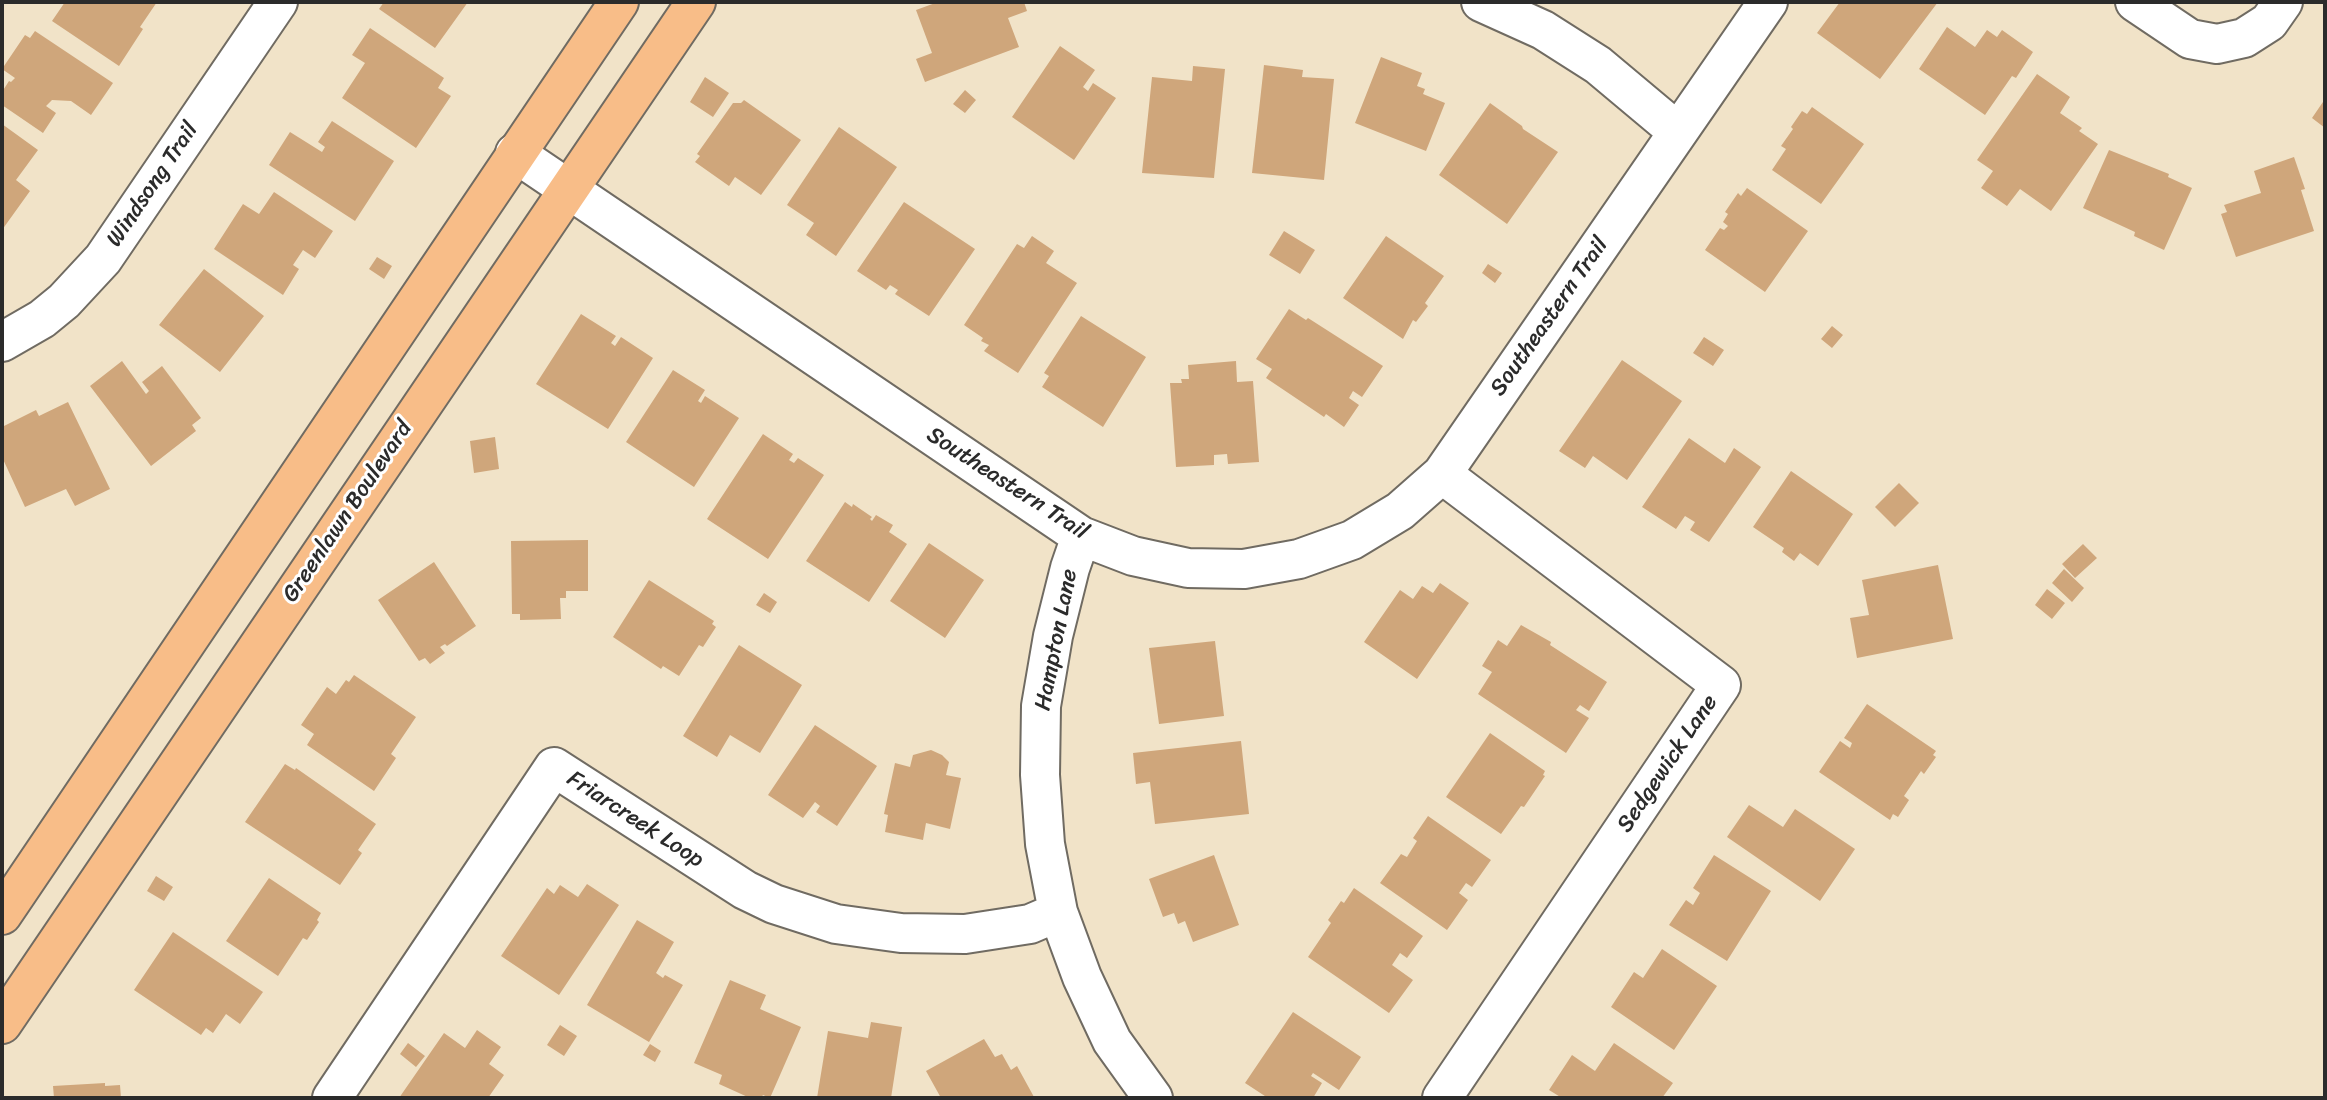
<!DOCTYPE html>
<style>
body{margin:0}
#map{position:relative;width:2327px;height:1100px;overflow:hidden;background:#f1e3c8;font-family:Sriracha,sans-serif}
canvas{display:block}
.frame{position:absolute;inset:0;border:4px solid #2b2b2b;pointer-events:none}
</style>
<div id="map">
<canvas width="2327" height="1100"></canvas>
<div class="frame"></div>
</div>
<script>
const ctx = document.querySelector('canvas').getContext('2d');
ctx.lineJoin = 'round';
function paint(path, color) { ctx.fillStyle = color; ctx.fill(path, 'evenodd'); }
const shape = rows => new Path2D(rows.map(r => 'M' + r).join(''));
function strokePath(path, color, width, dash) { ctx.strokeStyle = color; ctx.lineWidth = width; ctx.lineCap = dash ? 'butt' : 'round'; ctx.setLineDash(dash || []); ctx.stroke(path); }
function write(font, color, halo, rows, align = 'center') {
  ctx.font = font + ' Sriracha,sans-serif'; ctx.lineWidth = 6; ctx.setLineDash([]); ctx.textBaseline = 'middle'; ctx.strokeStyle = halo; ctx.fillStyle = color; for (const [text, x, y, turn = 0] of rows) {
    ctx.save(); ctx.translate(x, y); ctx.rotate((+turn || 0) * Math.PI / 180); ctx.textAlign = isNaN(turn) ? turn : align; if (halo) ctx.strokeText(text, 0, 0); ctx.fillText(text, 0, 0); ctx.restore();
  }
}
const building = shape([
 [65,2,157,2,140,27,143,29,119,66,52,21],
 [384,2,468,2,435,48,379,9],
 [938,2,1024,2,1027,11,1008,18,1019,47,925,82,916,59,932,53,916,10],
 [1840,2,1938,2,1880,79,1817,33],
 [1947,27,1975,47,1987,30,1997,37,2002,30,2033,52,2016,78,2012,76,1985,115,1919,69],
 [370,28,444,78,438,88,451,96,416,148,342,98,365,63,352,55],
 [35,31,113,83,91,115,71,101,52,100,46,106,56,113,43,133,2,105,2,92,9,81,11,82,15,78,2,69,25,35,30,38],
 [1060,46,1095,70,1083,87,1088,91,1093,83,1116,98,1074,160,1012,117],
 [1381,57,1422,73,1417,86,1425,89,1423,94,1445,103,1426,151,1355,123],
 [1264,65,1303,70,1302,77,1334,79,1324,180,1252,173],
 [1193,66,1225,69,1214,178,1142,173,1152,77,1192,81],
 [2037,74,2070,97,2060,113,2082,128,2079,131,2098,144,2051,211,2020,189,2007,206,1981,188,1993,171,1977,160],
 [705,77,729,93,713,117,690,102],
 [965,90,976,100,965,113,953,104],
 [2325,99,2325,128,2312,118],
 [744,100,801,140,761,195,735,177,729,186,695,162,700,156,697,154,733,103,741,103],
 [1490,103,1522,126,1523,129,1558,152,1507,224,1439,175],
 [1812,107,1864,144,1821,204,1772,170,1786,149,1781,146,1793,129,1791,127,1802,111,1807,114],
 [332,121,394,161,355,221,269,165,290,132,322,152,325,147,318,142],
 [2,124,38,150,16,180,30,191,2,230],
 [839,127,897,167,836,256,806,235,814,223,787,205],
 [2109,150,2169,174,2168,177,2192,188,2164,250,2134,236,2135,232,2083,208],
 [2294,157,2305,189,2301,190,2314,231,2236,257,2221,214,2227,212,2224,205,2261,193,2254,171],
 [1747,188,1808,231,1765,292,1705,250,1720,228,1724,230,1728,226,1723,222,1728,214,1725,212,1738,193,1741,196],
 [274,192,333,231,315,258,303,250,293,265,299,269,283,295,214,249,243,204,259,214],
 [904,202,975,249,929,316,895,294,898,290,890,285,886,290,857,271],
 [1284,231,1315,250,1300,274,1269,255],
 [1032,236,1054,251,1046,263,1077,283,1018,373,984,351,989,345,981,341,983,338,964,325,1017,244,1024,248],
 [1386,236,1444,276,1425,303,1428,306,1416,322,1413,320,1403,339,1343,298],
 [377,257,392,266,384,279,369,269],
 [1488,264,1502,273,1495,283,1482,273],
 [204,269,264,316,220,372,159,325],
 [1289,309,1306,320,1308,318,1383,366,1362,397,1353,391,1349,398,1359,405,1344,427,1326,414,1324,417,1266,378,1272,369,1256,359],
 [581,314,616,336,611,343,615,346,621,337,653,358,608,429,536,384],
 [1081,316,1146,357,1103,427,1042,387,1049,376,1044,373],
 [1832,326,1843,335,1832,348,1821,339],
 [1704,337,1724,350,1713,366,1693,353],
 [1622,360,1682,401,1627,480,1593,456,1585,468,1559,451],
 [122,361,146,394,149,391,142,382,162,366,201,418,192,425,196,431,151,466,90,386],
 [1236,361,1237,382,1253,381,1259,462,1228,464,1227,454,1214,455,1214,465,1176,467,1170,383,1182,383,1181,379,1189,379,1188,365],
 [673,370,705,390,698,401,701,403,705,396,739,418,694,487,626,442],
 [68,402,110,489,75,506,66,489,25,507,2,457,2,440,4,439,2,427,36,410,39,416],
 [763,434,793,454,789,460,794,463,798,458,824,475,768,559,707,519],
 [495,437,499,469,474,473,470,441],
 [1689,438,1725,463,1734,448,1761,467,1709,542,1690,530,1695,522,1685,516,1676,529,1642,507],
 [1791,471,1853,514,1818,566,1800,553,1794,561,1782,552,1784,548,1753,527],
 [1899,483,1919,503,1895,527,1875,507],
 [845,502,852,507,853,504,872,517,870,519,872,521,876,515,893,525,889,532,907,544,869,602,806,561],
 [588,540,588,591,566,591,566,598,560,598,561,619,520,620,520,614,512,614,511,541],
 [929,543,984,580,945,638,890,601],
 [2083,544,2097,558,2075,578,2062,564],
 [434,562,476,626,447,646,445,644,440,647,445,653,430,664,425,658,419,661,378,600],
 [1938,565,1953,639,1857,658,1850,618,1869,615,1862,580],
 [2064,569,2084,588,2072,602,2052,583],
 [649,580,714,621,712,624,716,627,703,647,699,645,679,676,663,666,661,669,613,637],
 [1440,583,1469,603,1417,679,1364,642,1400,590,1413,599,1422,586,1433,593],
 [2047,589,2065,603,2052,619,2035,605],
 [764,593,777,602,770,613,756,605],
 [1521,625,1551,642,1550,645,1607,682,1589,711,1580,705,1576,710,1589,718,1566,753,1478,694,1492,672,1482,666,1498,640,1507,646],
 [1215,641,1224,716,1159,724,1149,648],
 [739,645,802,685,760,753,730,735,717,757,683,736],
 [354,675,416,717,391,754,396,758,374,791,307,745,314,734,301,725,327,687,336,694,346,680,349,682],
 [1867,704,1936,751,1933,755,1936,757,1924,774,1921,771,1904,796,1909,800,1898,817,1893,814,1890,820,1819,772,1840,741,1850,748,1852,743,1844,738],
 [815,725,877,766,837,826,816,812,820,806,815,802,803,818,768,795],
 [1490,733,1545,771,1543,775,1545,776,1524,807,1521,806,1501,834,1446,797],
 [1241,741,1249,814,1155,824,1150,782,1136,784,1133,753],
 [931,750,942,755,949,762,946,775,961,778,950,829,926,823,923,840,885,832,888,815,884,814,895,763,910,767,913,755],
 [285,764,295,770,296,768,376,824,358,850,362,853,340,885,245,822],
 [1749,805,1783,827,1795,809,1855,849,1820,901,1727,837],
 [1428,816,1491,860,1472,887,1466,883,1459,893,1468,900,1447,930,1380,883,1401,854,1407,857,1417,841,1413,838],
 [1214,855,1239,925,1193,942,1185,921,1178,924,1174,913,1163,917,1149,879],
 [1714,855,1771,891,1727,961,1669,925,1686,900,1693,905,1700,893,1693,888],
 [156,876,173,887,164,901,147,891],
 [269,878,321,913,317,920,319,922,307,940,303,938,278,976,226,941],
 [587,884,619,905,559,995,501,956,547,888,554,894,560,885,578,897],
 [1354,888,1423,936,1407,958,1400,953,1392,965,1413,980,1389,1013,1308,957,1331,923,1328,920,1341,901,1344,903],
 [637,920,674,942,656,973,663,978,665,975,683,985,649,1042,587,1005],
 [173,932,263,992,240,1024,226,1014,213,1033,206,1028,201,1035,134,990],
 [1662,949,1717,986,1674,1050,1611,1007,1634,972,1643,978],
 [730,980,766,995,760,1009,801,1027,770,1098,763,1095,761,1098,750,1098,719,1084,722,1075,694,1063],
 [1293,1012,1361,1057,1339,1090,1313,1073,1311,1076,1322,1083,1313,1098,1268,1098,1245,1083],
 [871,1022,902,1027,891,1098,817,1098,828,1031,868,1038],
 [560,1025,577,1036,564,1056,547,1045],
 [477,1030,501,1047,489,1064,504,1075,488,1098,399,1098,444,1033,465,1048],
 [984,1039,995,1057,1002,1054,1011,1070,1017,1066,1034,1097,941,1098,926,1071],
 [408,1043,425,1056,416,1067,400,1054],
 [1614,1043,1673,1083,1662,1098,1562,1098,1549,1090,1572,1055,1595,1071],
 [650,1044,661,1051,655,1062,643,1055],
 [105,1083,105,1086,120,1085,121,1098,54,1098,53,1086]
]);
const minor = shape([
 [1481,2,1543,30,1598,65,1678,132],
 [2135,2,2190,39,2217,44,2244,38,2269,22,2283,2],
 [515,153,1081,536,1133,556,1188,568,1244,569,1299,559,1352,540,1400,511,1442,474,1768,2],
 [2,342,42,319,64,301,103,259,278,2],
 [1081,536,1070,568,1053,636,1041,706,1040,775,1045,844,1058,912,1082,977,1112,1041,1153,1098],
 [332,1098,554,767,745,890,774,904,836,924,901,933,965,934,1030,924,1058,912],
 [1442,1098,1721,685,1442,474]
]);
const major = shape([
 [2,915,619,2],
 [2,1024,696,2]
]);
const streetNames = [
 ["Windsong Trail",153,185,-56],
 ["Southeastern Trail",1550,317,-55],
 ["Southeastern Trail",1007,484,33],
 ["Greenlawn Boulevard",348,512,-56],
 ["Hampton Lane",1057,640,-79],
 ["Sedgewick Lane",1668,764,-56],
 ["Friarcreek Loop",635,820,33]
];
paint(building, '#cfa67b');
strokePath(minor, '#706b62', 42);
strokePath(major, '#706b62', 42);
strokePath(minor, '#fff', 38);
strokePath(major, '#f8bd88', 38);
write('23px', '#2b2b2b', '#fff', streetNames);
</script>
